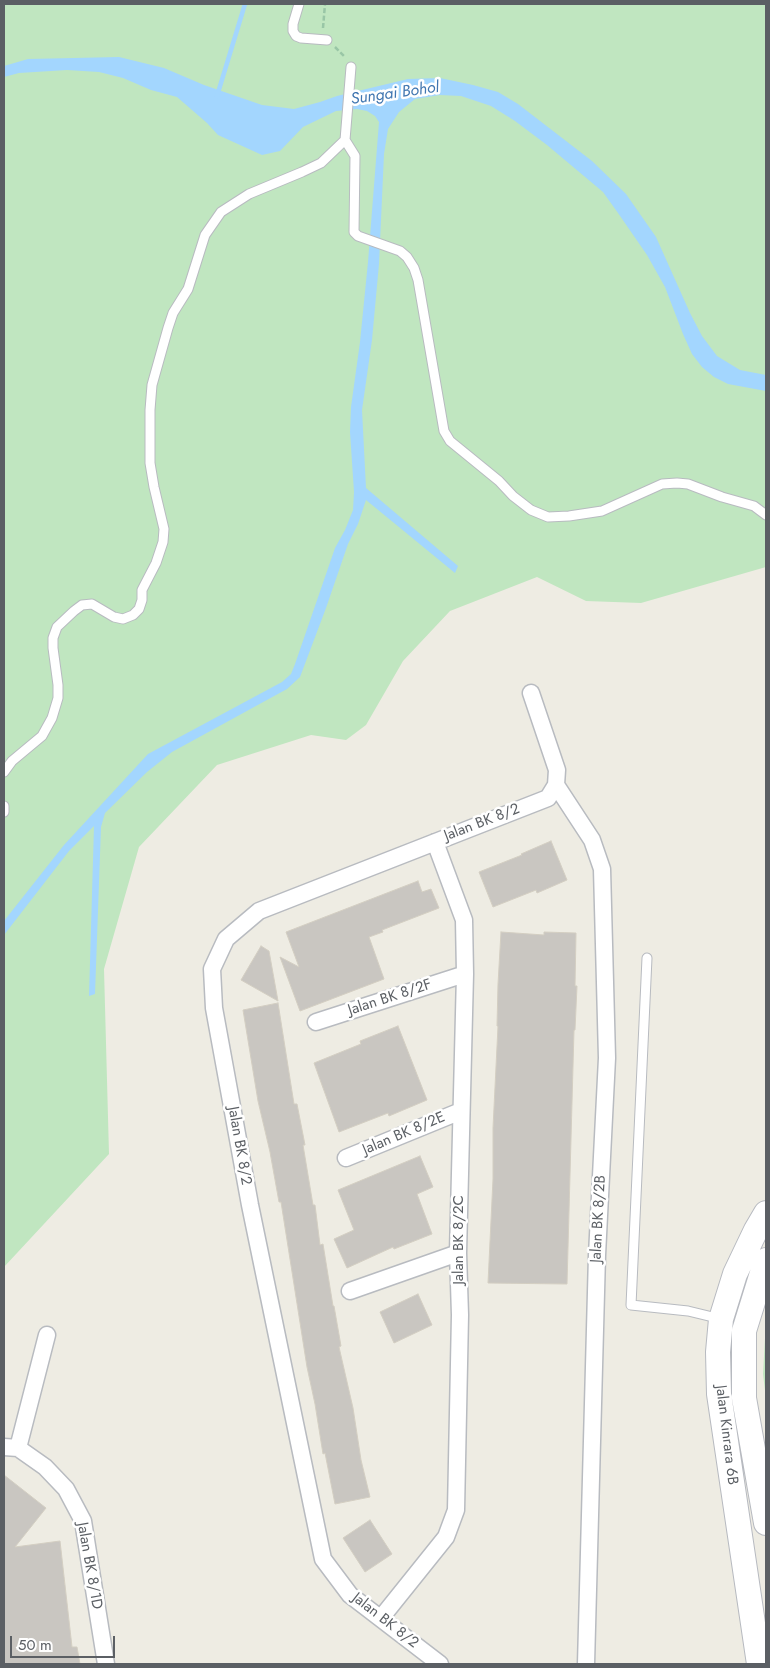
<!DOCTYPE html>
<style>
body{margin:0}
#map{position:relative;width:770px;height:1668px;overflow:hidden;background:#eeece3;font-family:Jost,sans-serif}
canvas{display:block}
.frame{position:absolute;inset:0;border:5px solid #5b5f64;pointer-events:none}
.scale{position:absolute;left:10px;top:1636px;width:105px;height:22px;box-sizing:border-box;border:2px solid #5b5f64;border-top:0;padding-left:6px;font-size:15px;line-height:18px;white-space:nowrap;color:#5b5f64;-webkit-text-stroke:4px #fff;paint-order:stroke}
</style>
<div id="map">
<canvas width="770" height="1668"></canvas>
<div class="frame"></div>
<div class="scale">50 m</div>
</div>
<script>
const ctx = document.querySelector('canvas').getContext('2d');
ctx.lineJoin = 'round';
function paint(path, color) { ctx.fillStyle = color; ctx.fill(path, 'evenodd'); }
const shape = rows => new Path2D(rows.map(r => 'M' + r).join(''));
function strokePath(path, color, width, dash) { ctx.strokeStyle = color; ctx.lineWidth = width; ctx.lineCap = dash ? 'butt' : 'round'; ctx.setLineDash(dash || []); ctx.stroke(path); }
function write(font, color, halo, rows, align = 'center') {
  ctx.font = font + ' Jost,sans-serif'; ctx.lineWidth = 5; ctx.setLineDash([]); ctx.textBaseline = 'middle'; ctx.strokeStyle = halo; ctx.fillStyle = color; for (const [text, x, y, turn = 0] of rows) {
    ctx.save(); ctx.translate(x, y); ctx.rotate((+turn || 0) * Math.PI / 180); ctx.textAlign = isNaN(turn) ? turn : align; if (halo) ctx.strokeText(text, 0, 0); ctx.fillText(text, 0, 0); ctx.restore();
  }
}
const green = shape([
 [4,4,766,4,766,567,641,603,586,601,537,577,450,611,403,661,366,725,346,740,311,735,217,765,139,847,104,969,109,1154,4,1267],
 [766,1320,766,1399,763,1374]
]);
const water = shape([
 [119,57,164,68,204,85,262,105,294,109,320,102,337,96,408,79,440,78,473,85,498,92,518,104,592,161,626,194,656,237,690,313,702,336,717,356,740,370,766,375,766,391,728,384,714,377,702,367,692,354,683,334,665,287,647,255,618,213,603,192,547,145,515,121,491,106,461,96,440,95,415,99,399,112,388,129,384,154,379,264,372,340,362,410,366,488,458,566,455,573,366,500,358,524,348,544,326,608,300,677,287,689,172,752,147,772,105,813,101,827,95,994,89,996,94,826,69,851,4,935,4,921,64,845,148,754,282,682,291,674,295,664,335,548,345,530,353,510,354,492,350,432,351,407,360,342,368,262,379,122,375,116,367,111,357,109,336,111,303,127,280,151,262,155,218,135,207,123,177,97,151,90,123,78,99,72,67,70,19,73,4,77,4,66,28,59]
]);
const stream = shape([
 [217,96,245,4]
]);
const building = shape([
 [551,841,567,880,537,893,536,890,493,907,479,872,522,855,521,854,551,841],
 [418,881,422,892,431,889,439,908,382,930,383,932,369,937,384,979,300,1011,280,957,299,967,286,932,418,881],
 [501,932,544,935,544,932,576,933,575,986,577,986,575,1030,574,1030,567,1284,488,1283,493,1179,493,1128,498,1026,497,1026,498,984,501,932],
 [261,946,269,951,278,1001,241,980,261,946],
 [278,1003,294,1104,297,1104,305,1145,303,1145,313,1205,315,1205,320,1245,323,1244,333,1306,334,1306,341,1346,339,1347,353,1408,361,1460,370,1497,335,1504,325,1453,323,1454,315,1404,307,1367,281,1202,279,1202,270,1152,258,1101,243,1010,278,1003],
 [398,1026,427,1100,389,1116,388,1113,339,1132,314,1063,361,1044,360,1041,398,1026],
 [420,1156,433,1187,417,1194,432,1234,394,1249,393,1247,347,1268,334,1239,354,1230,338,1190,420,1156],
 [418,1294,432,1325,394,1343,380,1312,418,1294],
 [4,1475,46,1508,15,1547,60,1541,72,1647,77,1647,80,1664,4,1664,4,1475],
 [370,1520,392,1554,365,1572,343,1538,370,1520]
]);
const path = shape([
 [323,28,325,4],
 [335,47,345,57]
]);
const lane = shape([
 [299,4,293,24,293,31,296,36,301,38,327,40],
 [351,67,345,140,355,156,354,232,358,236,400,251,407,257,414,268,418,280,444,431,450,441,499,481,513,496,531,510,548,517,569,516,602,511,662,484,677,483,688,484,722,497,754,506,766,515],
 [4,772,12,761,42,736,52,718,58,698,58,685,53,648,53,638,57,627,74,611,82,605,92,604,114,617,123,619,133,615,139,609,142,600,142,590,156,563,163,542,164,529,154,487,150,463,150,410,152,385,168,328,173,313,188,289,205,235,221,212,249,194,302,172,321,163,345,140],
 [4,806,4,812],
 [647,958,631,1305,688,1311,721,1319]
]);
const street = shape([
 [531,693,557,770,556,785],
 [556,785,592,840,602,869,607,1058,597,1255,586,1664],
 [316,1022,465,974],
 [346,1158,461,1111],
 [350,1291,458,1253],
 [4,1447,18,1448,45,1467,66,1489,83,1521,106,1664],
 [18,1448,47,1335],
 [381,1618,446,1537,456,1510,460,1315,458,1253,465,974,464,920,435,842],
 [440,1664,350,1595,323,1559,250,1205,214,1008,212,969,226,939,259,911,548,798,556,785]
]);
const secondary = shape([
 [766,1260,744,1331,744,1398,766,1523],
 [759,1664,719,1394,718,1352,721,1319,735,1274,756,1230,766,1213]
]);
const streetNames = [
 ["Jalan BK 8/2",482,823,-21],
 ["Jalan BK 8/2F",390,998,-18],
 ["Jalan BK 8/2E",404,1134,-23],
 ["Jalan BK 8/2",239,1146,80],
 ["Jalan BK 8/2B",599,1219,-87],
 ["Jalan BK 8/2C",459,1240,-90],
 ["Jalan Kinrara 6B",726,1435,83],
 ["Jalan BK 8/1D",89,1566,80],
 ["Jalan BK 8/2",385,1621,38]
];
const waterNames = [
 ["Sungai Bohol",395,94,-8]
];
paint(green, '#c0e6c0');
paint(water, '#a3d6fe');
strokePath(stream, '#a3d6fe', 4.5);
paint(building, '#c9c6c1');
strokePath(building, '#d3cec2', 1);
strokePath(lane, '#b8bbc0', 11);
strokePath(street, '#b8bbc0', 19);
strokePath(secondary, '#b7bac0', 26);
strokePath(path, '#99c6a6', 2.5, [5, 2.5]);
strokePath(lane, '#fff', 9);
strokePath(street, '#fff', 16);
strokePath(secondary, '#fff', 24);
write('15px', '#5b5f64', '#fff', streetNames);
write('italic 16px', '#4076b0', '#fff', waterNames);
</script>
